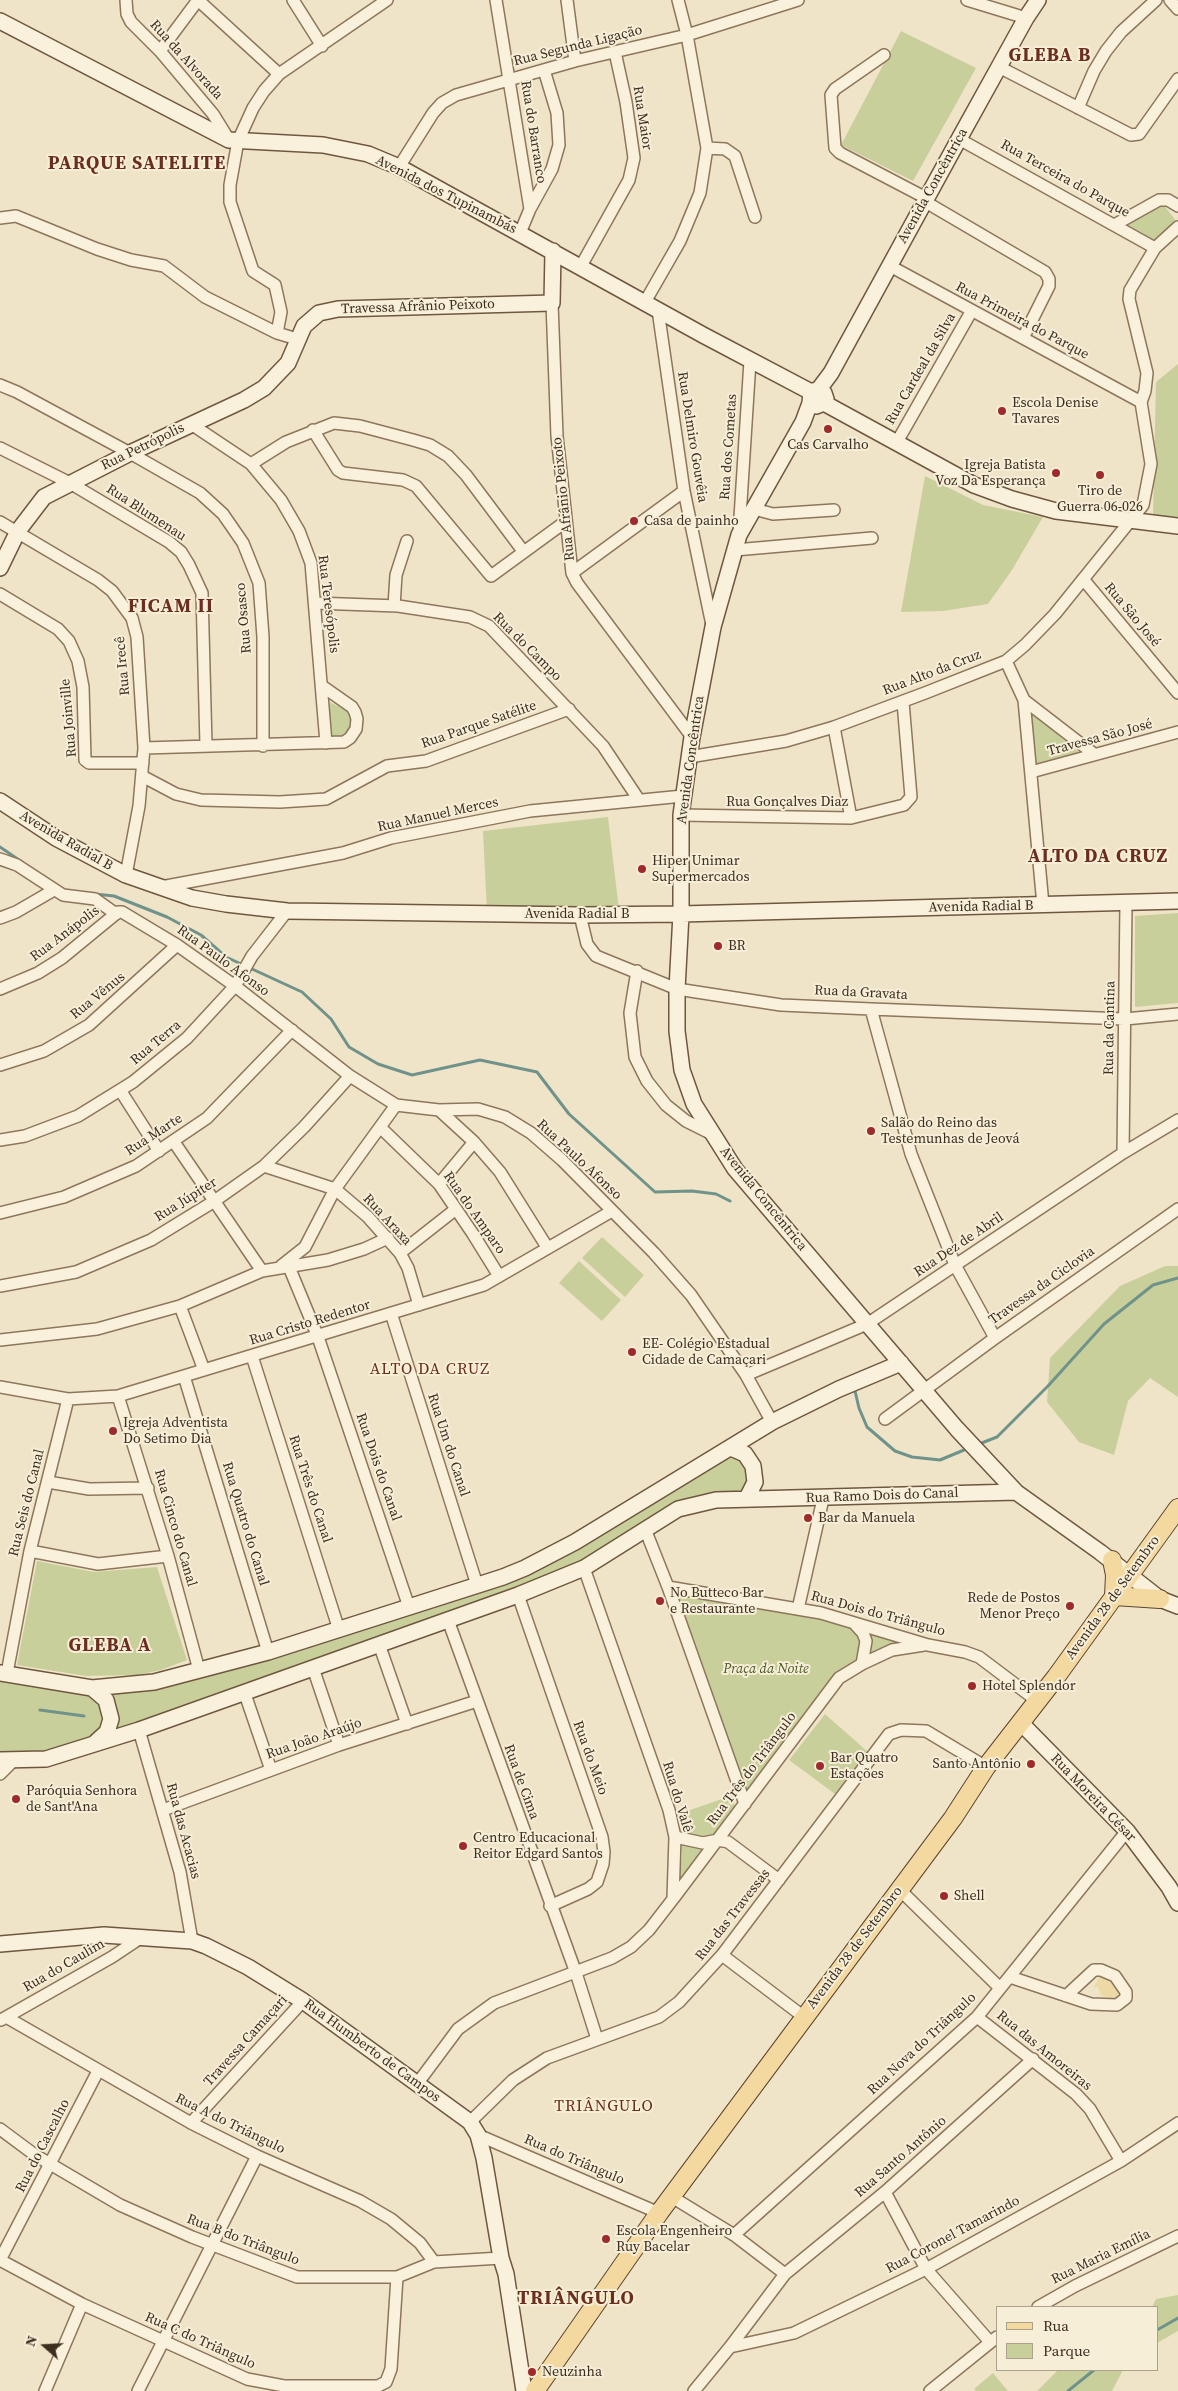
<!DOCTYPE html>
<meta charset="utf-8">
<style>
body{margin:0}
#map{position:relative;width:1178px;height:2391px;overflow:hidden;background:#f0e4c8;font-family:"Source Serif 4",serif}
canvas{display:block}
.legend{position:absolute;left:996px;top:2306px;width:162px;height:65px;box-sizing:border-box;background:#f7eed8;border:1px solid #ada18e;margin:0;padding:6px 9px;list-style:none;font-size:15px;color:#3d2e20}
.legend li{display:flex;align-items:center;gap:10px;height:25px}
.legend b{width:25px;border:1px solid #ada18e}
.north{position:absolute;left:20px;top:2321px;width:50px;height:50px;-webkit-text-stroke:4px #f7eed8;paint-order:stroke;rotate:289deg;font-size:14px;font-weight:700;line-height:20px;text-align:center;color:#3d2e20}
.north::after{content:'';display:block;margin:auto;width:18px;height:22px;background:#3d2e20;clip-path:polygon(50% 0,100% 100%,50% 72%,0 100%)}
</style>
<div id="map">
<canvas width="1178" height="2391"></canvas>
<ul class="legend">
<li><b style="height:6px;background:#f3d9a0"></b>Rua</li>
<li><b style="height:14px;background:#c9cf9b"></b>Parque</li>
</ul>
<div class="north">N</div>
</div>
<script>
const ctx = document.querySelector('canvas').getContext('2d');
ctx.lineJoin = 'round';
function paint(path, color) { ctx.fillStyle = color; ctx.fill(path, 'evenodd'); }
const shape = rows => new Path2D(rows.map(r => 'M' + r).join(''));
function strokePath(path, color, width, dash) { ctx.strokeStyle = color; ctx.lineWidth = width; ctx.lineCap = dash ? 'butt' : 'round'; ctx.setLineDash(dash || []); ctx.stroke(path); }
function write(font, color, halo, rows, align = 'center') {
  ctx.font = font + ' "Source Serif 4",serif'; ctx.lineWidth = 4; ctx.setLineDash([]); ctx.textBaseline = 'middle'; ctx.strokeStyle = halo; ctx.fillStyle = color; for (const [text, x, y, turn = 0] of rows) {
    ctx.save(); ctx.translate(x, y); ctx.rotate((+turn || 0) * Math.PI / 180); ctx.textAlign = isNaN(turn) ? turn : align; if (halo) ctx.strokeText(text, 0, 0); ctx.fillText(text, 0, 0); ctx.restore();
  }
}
const green = shape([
 [901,31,976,68,913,181,841,145],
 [1163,204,1177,222,1154,240,1127,225],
 [1178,364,1178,517,1153,516,1156,382],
 [925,476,983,505,1043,517,1012,570,988,604,943,611,901,612],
 [323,699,352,713,356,724,343,741,327,742],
 [1031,711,1057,734,1080,753,1036,765],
 [608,817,619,910,487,913,483,831],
 [1178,913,1178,1003,1135,1007,1135,916],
 [602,1237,644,1275,625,1297,582,1258],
 [579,1261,621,1300,602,1321,559,1283],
 [1165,1266,1178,1266,1178,1397,1150,1378,1128,1401,1114,1455,1079,1442,1047,1402,1050,1358,1120,1286],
 [730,1455,740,1457,749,1469,749,1482,743,1494,678,1509,584,1569,93,1745,112,1717,92,1688,154,1682,526,1572],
 [37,1561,94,1572,157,1567,187,1660,161,1670,137,1675,86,1676,17,1665],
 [674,1591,819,1616,921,1644,836,1678,746,1798],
 [0,1678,91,1695,103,1712,98,1732,87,1739,63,1749,36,1754,0,1753],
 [825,1714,868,1752,835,1794,789,1760],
 [733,1795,735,1809,718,1832,708,1838,696,1837,683,1828,676,1815],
 [681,1839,709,1846,676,1888,682,1858],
 [1178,2295,1178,2331,1157,2343,1157,2307,1152,2307,1156,2299],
 [1058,2370,1123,2370,1112,2391,1037,2391],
 [993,2373,1008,2391,976,2391,974,2389]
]);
const sand = shape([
 [1100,1975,1124,1993,1115,2002,1101,1995,1098,1987,1094,1987]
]);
const stream = shape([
 [0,847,22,862],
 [95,894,114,896,167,917,201,935,226,957,302,992,331,1019,349,1047,378,1064,412,1075,480,1060,537,1072,569,1114,655,1192,692,1191,716,1194,730,1201],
 [855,1391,859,1408,867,1427,895,1451,912,1457,940,1460,964,1450],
 [979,1444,997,1437,1048,1386,1104,1324,1153,1285,1178,1278],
 [40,1710,84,1716],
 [1157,2330,1178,2318],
 [1068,2391,1094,2370]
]);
const street = shape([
 [126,0,127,14,131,22,160,51,213,114,229,140],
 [198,0,279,74],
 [293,0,322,46],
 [496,0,530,209],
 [567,0,575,61],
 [967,0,1026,18],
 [1170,0,1178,9],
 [160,51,198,0],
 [884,55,835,89,831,95,835,148,840,153,926,198],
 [999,67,1131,135,1139,134,1178,79],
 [1078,108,1094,71,1106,51,1121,32,1156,0],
 [959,139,1155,248],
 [707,148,725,149,735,156,755,217],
 [399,167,433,113,442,103,456,95,575,61,687,35,798,0],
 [924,201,1045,272,1049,279,1049,286,1023,338],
 [0,218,16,216,97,249,131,260,164,266,205,297,277,333,297,339],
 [1116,224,1159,200,1168,200,1178,206],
 [520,233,530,209,552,169,559,145,557,113,544,70],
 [581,266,629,180,634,158,626,102,615,52],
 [890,266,1141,402],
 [645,302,680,241,700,193,707,148,687,35,678,0],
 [552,303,557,436,572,573,577,583,692,737],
 [658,310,684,491,712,625],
 [277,333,281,312,275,285,253,271,230,202,230,185,238,141,253,108,264,91,279,74,387,0],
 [0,385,17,392,130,453,200,493,223,514,243,543,259,583,263,637,263,746],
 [191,424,251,464,281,500,299,531,311,563,326,743],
 [313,430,338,470,343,473,403,480,416,486,491,576,565,522],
 [897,442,971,312],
 [0,448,70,483,169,542,181,552,189,565,202,593,206,745],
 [251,464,286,442,334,423,360,426,413,440,430,445,448,456,466,475,523,551],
 [754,509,773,514,834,510],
 [0,522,98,580,112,591,132,618,137,637,144,748,139,806,126,875],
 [739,533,750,361],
 [735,550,872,538],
 [572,573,684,491],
 [1083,579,1178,693],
 [0,594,58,629,69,641,78,661,83,687,85,760,89,763,143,763],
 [315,603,398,606,470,617,489,626,603,746,639,800],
 [394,606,396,575,407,541],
 [1006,661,1024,700,1043,905],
 [1024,700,1094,754],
 [834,727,851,818],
 [144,748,344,742,350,738,356,729,357,719,355,712,352,707,322,686],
 [689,757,786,741,834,727,925,693,1006,661,1025,645,1055,614,1143,505,1151,464,1141,402,1145,391,1147,373,1129,299,1130,290,1155,248,1178,227],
 [1031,772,1178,732],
 [142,776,176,794,201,800,280,802,326,799,387,766,426,761,569,709],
 [681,815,851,818,904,805,911,797,903,702],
 [0,859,17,865,63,895,95,899,116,914],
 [161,887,343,853,391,838,530,811,683,796],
 [580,915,587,944,596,956,677,989,781,1005,871,1009,1125,1019,1178,1014],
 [0,918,16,912,54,890],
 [637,971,630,1013,635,1057,647,1081,666,1105,686,1121,710,1133],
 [0,989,38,973,62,958,118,912,122,912,177,945,235,986,350,1076,396,1105,439,1110,478,1109,505,1117,531,1133,562,1160,654,1253,691,1295,746,1375,772,1422],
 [871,1009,911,1154,955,1265,995,1338],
 [0,1065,44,1051,89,1025,177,945],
 [120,1090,159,1151],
 [439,1110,474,1142,500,1172,547,1247],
 [380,1127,439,1184,473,1234,499,1276],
 [0,1140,25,1136,78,1116,133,1082,187,1038,235,986,252,956,287,911],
 [174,1142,262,1271],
 [1123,1153,1126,903],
 [264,1166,335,1189,368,1217,400,1253,408,1268,419,1305],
 [439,1184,474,1142],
 [0,1213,64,1197,136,1166,207,1118,292,1030],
 [400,1253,456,1209],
 [287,1262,318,1337,409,1607],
 [281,1266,305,1247,335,1189,396,1105],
 [0,1286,76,1272,151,1240,213,1202,264,1166,304,1127,350,1076],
 [180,1306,204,1370],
 [391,1313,477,1585],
 [0,1340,97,1329,180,1306,262,1271,328,1260,364,1249,388,1238],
 [252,1356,339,1630],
 [746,1375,867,1324,1123,1153,1178,1120],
 [184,1376,268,1652],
 [0,1387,68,1399,118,1396,484,1285,612,1211],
 [118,1396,168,1556,199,1670],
 [885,1419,995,1338,1178,1209],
 [48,1482,89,1489,148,1488],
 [645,1529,668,1587,745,1804],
 [30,1551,98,1564,168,1556],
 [668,1587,821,1613,928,1645,965,1652,979,1657,1036,1700],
 [518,1595,602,1837,604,1852,603,1864,597,1882,588,1889,550,1906],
 [798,1609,823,1499],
 [448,1620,576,1973,597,2039],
 [854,1623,863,1633,866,1641,862,1664],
 [379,1644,407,1724],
 [313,1668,339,1745],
 [7,1673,30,1551,68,1399],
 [245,1694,271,1770],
 [139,1730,180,1872,192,1941],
 [0,1774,13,1761],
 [163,1810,339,1745,477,1701],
 [675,1837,703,1843,718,1840,728,1842,779,1880],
 [899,1889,1000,1988],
 [673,1899,839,1678,862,1664,892,1650,924,1645],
 [722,1955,804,2017],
 [1010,1977,1091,2004,1117,2005,1126,1998,1126,1992,1115,1976,1101,1970,1094,1970,1066,1996],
 [6,2017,191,2123,257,2156,360,2201,391,2219,420,2243,434,2262],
 [977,2017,1076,2094,1090,2109,1121,2161],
 [1,2020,112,1957,142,1937],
 [417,2084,458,2029,494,2003,612,1958,631,1947,649,1930,673,1899,675,1837,669,1810,584,1568],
 [470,2122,513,2080,547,2058,659,2017,679,2002,722,1955,889,1734,901,1730,926,1731,986,1767],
 [191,2123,303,2001],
 [0,2129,35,2155,120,2205,192,2237,297,2277,397,2277,434,2262,501,2258],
 [478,2135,659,2213],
 [885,2192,926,2269,990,2342],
 [672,2197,734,2235,785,2274],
 [734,2235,977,2017,1127,1831],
 [0,2260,82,2304,247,2379,284,2386,378,2386,386,2382,391,2369,397,2277],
 [0,2260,98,2071],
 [1038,2307,1075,2286,1178,2236],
 [730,2347,794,2333,926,2269,1121,2161,1178,2123],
 [45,2391,82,2304],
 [138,2391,257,2156],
 [694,2391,730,2347,785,2274,885,2192,1033,2059],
 [930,2391,997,2337]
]);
const secondary = shape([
 [0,21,229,140,323,145,368,154,399,167,703,335,811,392],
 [819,389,831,373,959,139,1026,18,1038,0],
 [810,403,816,406,824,403,826,399,824,393,819,389,811,392,810,403,803,422,739,535,713,627,692,737,681,815,681,914,677,989,677,1031,682,1070,694,1104,735,1169,957,1429,1016,1492,1100,1552,1160,1599,1178,1606],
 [824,403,974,485,1012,499,1056,511,1178,526],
 [0,568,18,531,44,497,130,453,244,400,264,388,288,363,304,326,319,313,338,309,552,303,553,251],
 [0,801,56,838,126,875,192,898,226,904,287,911,580,915,681,914,1178,901],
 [731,1448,745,1454,753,1466,755,1482,747,1498],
 [0,1673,92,1688,154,1682,268,1652,503,1577,525,1568,575,1542,772,1422,839,1389,901,1363],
 [92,1688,106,1700,111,1719,107,1732,96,1742],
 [1020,1722,1127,1831,1169,1887,1178,1903],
 [0,1760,46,1759,139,1730,518,1595,584,1568,678,1509,716,1500,1016,1492],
 [0,1944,104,1935,192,1941,206,1946,248,1967,303,2001,470,2122,478,2135,484,2158,501,2258,506,2274,524,2391]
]);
const primary = shape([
 [1112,1560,1115,1575,1114,1596,1160,1599],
 [535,2391,659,2213,953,1818,986,1767,1056,1677,1178,1508]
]);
const markers = [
 [1002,411,5,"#9e2a2b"],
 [828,429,5,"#9e2a2b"],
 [1056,473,5,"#9e2a2b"],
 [1100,475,5,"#9e2a2b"],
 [634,521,5,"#9e2a2b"],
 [642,869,5,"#9e2a2b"],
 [718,946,5,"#9e2a2b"],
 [871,1131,5,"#9e2a2b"],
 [632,1352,5,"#9e2a2b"],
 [113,1431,5,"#9e2a2b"],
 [808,1518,5,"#9e2a2b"],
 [660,1601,5,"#9e2a2b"],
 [1070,1606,5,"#9e2a2b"],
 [972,1686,5,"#9e2a2b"],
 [1031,1764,5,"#9e2a2b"],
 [820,1766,5,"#9e2a2b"],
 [16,1799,5,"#9e2a2b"],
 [463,1846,5,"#9e2a2b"],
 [944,1896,5,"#9e2a2b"],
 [606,2239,5,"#9e2a2b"],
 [532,2372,5,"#9e2a2b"]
];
const streetNames = [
 ["Rua Segunda Ligação",578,46,-14],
 ["Rua da Alvorada",186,60,48],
 ["Rua Maior",642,118,81],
 ["Rua do Barranco",533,132,81],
 ["Rua Terceira do Parque",1065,179,29],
 ["Avenida Concêntrica",933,186,-61],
 ["Avenida dos Tupinambás",446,195,27],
 ["Travessa Afrânio Peixoto",418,307,-2],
 ["Rua Primeira do Parque",1022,321,28],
 ["Rua Cardeal da Silva",921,369,-60],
 ["Rua Delmiro Gouvêia",692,437,81],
 ["Rua Petrópolis",143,447,-26],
 ["Rua dos Cometas",729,447,-86],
 ["Rua Afrânio Peixoto",564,499,-96],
 ["Rua Blumenau",146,513,33],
 ["Rua Teresópolis",328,604,83],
 ["Rua São José",1132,615,50],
 ["Rua Osasco",244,618,-95],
 ["Rua do Campo",527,647,45],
 ["Rua Irecê",123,666,-95],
 ["Rua Alto da Cruz",932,673,-21],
 ["Rua Joinville",69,718,-95],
 ["Rua Parque Satélite",479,725,-19],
 ["Travessa São José",1100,738,-15],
 ["Avenida Concêntrica",691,760,-82],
 ["Rua Gonçalves Diaz",787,802],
 ["Rua Manuel Merces",438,815,-12],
 ["Avenida Radial B",66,841,30],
 ["Avenida Radial B",981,907,-1],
 ["Avenida Radial B",577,914],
 ["Rua Anápolis",65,934,-37],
 ["Rua Paulo Afonso",223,961,36],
 ["Rua da Gravata",861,993,3],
 ["Rua Vênus",98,996,-39],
 ["Rua da Cantina",1110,1028,-89],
 ["Rua Terra",156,1043,-40],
 ["Rua Marte",154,1135,-33],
 ["Rua Paulo Afonso",579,1160,43],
 ["Avenida Concêntrica",763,1199,51],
 ["Rua Júpiter",186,1200,-32],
 ["Rua do Amparo",474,1213,55],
 ["Rua Araxa",387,1220,47],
 ["Rua Dez de Abril",959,1245,-34],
 ["Travessa da Ciclovia",1042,1286,-35],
 ["Rua Cristo Redentor",310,1323,-17],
 ["Rua Um do Canal",448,1445,72],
 ["Rua Dois do Canal",378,1467,71],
 ["Rua Três do Canal",310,1489,72],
 ["Rua Ramo Dois do Canal",882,1496,-2],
 ["Rua Seis do Canal",27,1503,-76],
 ["Rua Quatro do Canal",245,1524,73],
 ["Rua Cinco do Canal",175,1528,74],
 ["Avenida 28 de Setembro",1113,1598,-54],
 ["Rua Dois do Triângulo",878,1614,15],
 ["Rua João Araújo",314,1739,-19],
 ["Rua do Meio",590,1758,70],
 ["Rua Três do Triângulo",752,1769,-53],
 ["Rua de Cima",521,1782,70],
 ["Rua do Valê",677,1797,73],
 ["Rua Moreira César",1093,1798,46],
 ["Rua das Acacias",183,1831,75],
 ["Rua das Travessas",733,1915,-52],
 ["Avenida 28 de Setembro",855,1948,-53],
 ["Rua do Caulim",64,1966,-30],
 ["Travessa Camaçari",246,2041,-48],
 ["Rua Nova do Triângulo",922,2044,-43],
 ["Rua Humberto de Campos",372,2051,36],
 ["Rua das Amoreiras",1044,2051,39],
 ["Rua A do Triângulo",230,2124,26],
 ["Rua do Cascalho",43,2146,-63],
 ["Rua Santo Antônio",901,2157,-41],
 ["Rua do Triângulo",574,2160,23],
 ["Rua Coronel Tamarindo",953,2235,-28],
 ["Rua B do Triângulo",243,2240,21],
 ["Rua Maria Emília",1101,2257,-26],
 ["Rua C do Triângulo",200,2341,24]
];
const poiNames = [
 ["Escola Denise",1012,403],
 ["Tavares",1012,419],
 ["Cas Carvalho",828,445,"center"],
 ["Igreja Batista",1046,465,"right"],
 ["Voz Da Esperança",1046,481,"right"],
 ["Tiro de",1100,491,"center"],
 ["Guerra 06-026",1100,507,"center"],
 ["Casa de painho",644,521],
 ["Hiper Unimar",652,861],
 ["Supermercados",652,877],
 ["BR",728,946],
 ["Salão do Reino das",881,1123],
 ["Testemunhas de Jeová",881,1139],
 ["EE- Colégio Estadual",642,1344],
 ["Cidade de Camaçari",642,1360],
 ["Igreja Adventista",123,1423],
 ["Do Setimo Dia",123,1439],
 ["Bar da Manuela",818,1518],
 ["No Butteco Bar",670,1593],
 ["e Restaurante",670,1609],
 ["Rede de Postos",1060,1598,"right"],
 ["Menor Preço",1060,1614,"right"],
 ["Hotel Splendor",982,1686],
 ["Bar Quatro",830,1758],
 ["Estações",830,1774],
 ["Santo Antônio",1021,1764,"right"],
 ["Paróquia Senhora",26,1791],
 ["de Sant'Ana",26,1807],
 ["Centro Educacional",473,1838],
 ["Reitor Edgard Santos",473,1854],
 ["Shell",954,1896],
 ["Escola Engenheiro",616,2231],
 ["Ruy Bacelar",616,2247],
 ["Neuzinha",542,2372]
];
const parkNames = [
 ["Praça da Noite",766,1669]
];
const quarterNames = [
 ["ALTO DA CRUZ",430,1370],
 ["TRIÂNGULO",604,2107]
];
const districtNames = [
 ["GLEBA B",1050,56],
 ["PARQUE SATELITE",137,164],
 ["FICAM II",171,607],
 ["ALTO DA CRUZ",1098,857],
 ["GLEBA A",110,1646],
 ["TRIÂNGULO",576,2299]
];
paint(green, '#c9cf9b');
paint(sand, '#ecd9a5');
strokePath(stream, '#6f938a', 3);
strokePath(street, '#8d765c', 14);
strokePath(secondary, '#6f573f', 18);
strokePath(primary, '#5b4430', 20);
strokePath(street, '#faf1dc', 11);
strokePath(secondary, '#faf1dc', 15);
strokePath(primary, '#f3d9a0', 18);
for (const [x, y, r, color] of markers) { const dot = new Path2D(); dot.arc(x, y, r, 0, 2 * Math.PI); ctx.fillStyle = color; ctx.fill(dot); strokePath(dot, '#f7eed8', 2); }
write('14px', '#3d2e20', '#f7eed8', streetNames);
write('14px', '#3d2e20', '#f7eed8', poiNames, 'left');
write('italic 14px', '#4d5a26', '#f7eed8', parkNames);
ctx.letterSpacing = '1px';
write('16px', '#6b2e1e', '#f7eed8', quarterNames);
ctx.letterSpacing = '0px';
ctx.letterSpacing = '1px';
write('bold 19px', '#6b2e1e', '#f7eed8', districtNames);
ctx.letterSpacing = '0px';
</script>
